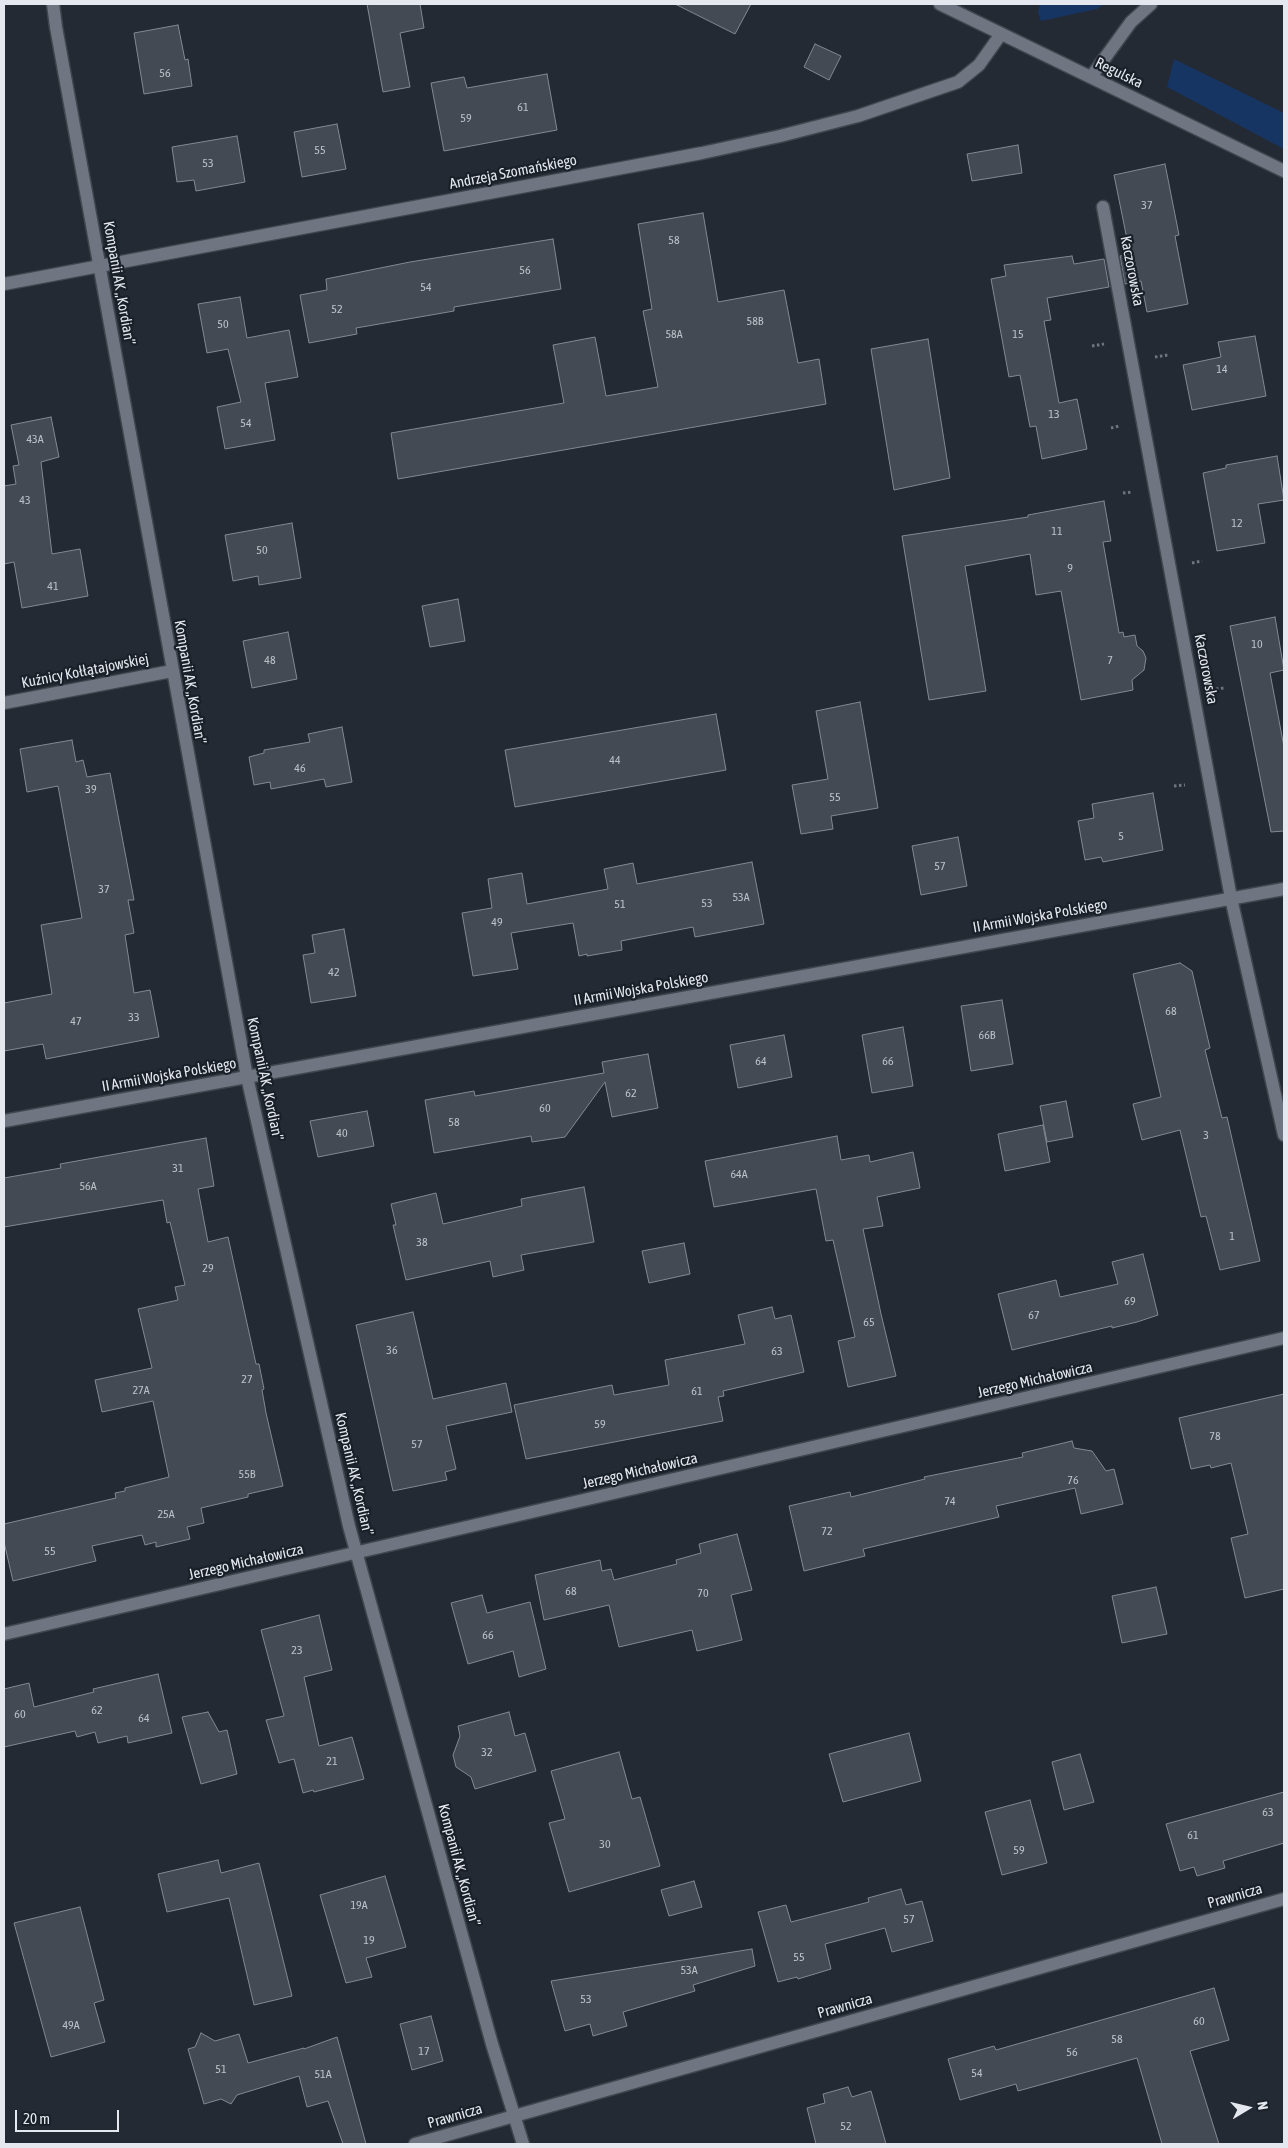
<!DOCTYPE html>
<meta charset="utf-8">
<style>
body{margin:0}
#map{position:relative;width:1288px;height:2148px;overflow:hidden;background:#242a33;font-family:"Asap Condensed",sans-serif}
canvas{display:block}
.frame{position:absolute;inset:0;border:5px solid #e5e9ef;pointer-events:none}
.north{position:absolute;left:1223px;top:2083px;width:50px;height:50px;-webkit-text-stroke:4px #1a2029;paint-order:stroke;rotate:81deg;font-size:14px;font-weight:700;line-height:20px;text-align:center;color:#e5e9ef}
.north::after{content:'';display:block;margin:auto;width:18px;height:22px;background:#e5e9ef;clip-path:polygon(50% 0,100% 100%,50% 72%,0 100%)}
.scale{position:absolute;left:15px;top:2110px;width:104px;height:22px;box-sizing:border-box;border:2px solid #e5e9ef;border-top:0;padding-left:6px;font-size:15px;line-height:18px;white-space:nowrap;color:#e5e9ef;-webkit-text-stroke:4px #1a2029;paint-order:stroke}
</style>
<div id="map">
<canvas width="1288" height="2148"></canvas>
<div class="frame"></div>
<div class="north">N</div>
<div class="scale">20 m</div>
</div>
<script>
const ctx = document.querySelector('canvas').getContext('2d');
ctx.lineJoin = 'round';
function paint(path, color) { ctx.fillStyle = color; ctx.fill(path, 'evenodd'); }
const shape = rows => new Path2D(rows.map(r => 'M' + r).join(''));
function strokePath(path, color, width, dash) { ctx.strokeStyle = color; ctx.lineWidth = width; ctx.lineCap = dash ? 'butt' : 'round'; ctx.setLineDash(dash || []); ctx.stroke(path); }
function write(font, color, halo, rows, align = 'center') {
  ctx.font = font + ' "Asap Condensed",sans-serif'; ctx.lineWidth = 4.5; ctx.setLineDash([]); ctx.textBaseline = 'middle'; ctx.strokeStyle = halo; ctx.fillStyle = color; for (const [text, x, y, turn = 0] of rows) {
    ctx.save(); ctx.translate(x, y); ctx.rotate((+turn || 0) * Math.PI / 180); ctx.textAlign = isNaN(turn) ? turn : align; if (halo) ctx.strokeText(text, 0, 0); ctx.fillText(text, 0, 0); ctx.restore();
  }
}
const green = shape([
 [1040,4,1104,4,1097,9,1041,21,1038,13],
 [1174,59,1284,113,1284,149,1167,87]
]);
const building = shape([
 [367,4,420,4,424,28,400,33,410,87,383,92,367,4],
 [675,4,751,4,735,34,675,4],
 [178,25,185,60,188,59,192,86,144,94,134,33,178,25],
 [815,44,841,56,829,80,804,67,815,44],
 [547,74,557,130,444,151,431,83,464,77,467,88,547,74],
 [337,124,346,169,302,177,294,132,337,124],
 [237,136,245,182,196,191,194,180,177,182,172,147,237,136],
 [1018,145,1022,173,972,181,967,154,1018,145],
 [1165,164,1179,235,1175,236,1188,304,1147,312,1141,281,1125,284,1120,256,1130,254,1114,175,1165,164],
 [703,213,718,302,784,290,798,363,819,359,826,404,398,479,391,433,564,403,553,345,595,337,606,396,658,387,643,311,652,309,638,224,703,213],
 [553,239,561,289,454,307,454,311,356,328,357,334,309,343,300,295,327,290,326,279,410,262,553,239],
 [1072,256,1074,264,1104,259,1109,287,1047,298,1051,320,1044,321,1059,403,1077,399,1087,449,1042,459,1036,426,1030,427,1020,375,1009,377,991,279,1006,276,1004,265,1072,256],
 [240,297,247,338,289,330,298,377,265,383,275,440,225,449,217,407,241,402,228,349,207,353,198,304,240,297],
 [1255,336,1266,396,1192,410,1183,365,1221,357,1218,342,1255,336],
 [928,339,950,478,894,490,871,349,928,339],
 [51,417,59,457,41,462,52,554,80,549,88,596,22,608,14,562,4,564,4,486,16,484,13,466,19,465,11,425,51,417],
 [1277,456,1284,500,1258,504,1265,543,1217,551,1203,473,1226,468,1226,465,1277,456],
 [1104,501,1111,541,1103,542,1119,633,1123,632,1124,637,1135,635,1137,646,1143,651,1146,658,1144,670,1132,680,1133,690,1081,700,1061,591,1036,595,1030,554,965,566,986,691,929,700,902,536,1028,517,1028,515,1104,501],
 [292,523,301,578,259,585,258,576,233,581,225,535,292,523],
 [458,599,465,641,430,647,422,606,458,599],
 [1275,617,1284,670,1270,673,1284,747,1284,831,1271,832,1230,626,1275,617],
 [288,632,297,679,252,688,243,641,288,632],
 [860,702,878,808,831,816,833,829,801,834,792,785,828,779,816,711,860,702],
 [716,714,726,770,515,807,505,750,716,714],
 [342,727,352,782,326,787,324,779,271,789,270,782,254,785,249,757,264,753,264,750,310,742,308,734,342,727],
 [72,740,76,762,83,760,87,777,110,773,134,900,128,900,134,933,125,935,134,993,150,990,159,1037,46,1059,43,1044,4,1051,4,1003,52,994,41,925,82,918,58,786,27,792,20,749,72,740],
 [1153,793,1163,850,1103,862,1101,857,1085,860,1078,821,1094,818,1092,804,1153,793],
 [958,837,967,886,921,895,912,846,958,837],
 [752,862,764,924,695,937,693,927,621,941,622,950,587,956,587,954,579,956,573,923,511,933,518,969,473,976,462,913,492,908,488,879,522,873,527,904,608,889,604,869,633,863,637,884,752,862],
 [344,929,356,996,311,1003,303,955,315,953,312,935,344,929],
 [1180,963,1192,971,1210,1048,1205,1050,1222,1118,1227,1117,1260,1261,1220,1270,1206,1216,1201,1217,1180,1130,1142,1140,1133,1104,1161,1097,1133,974,1180,963],
 [1002,1000,1013,1064,971,1071,961,1006,1002,1000],
 [903,1027,913,1086,872,1093,862,1035,903,1027],
 [784,1035,792,1077,738,1088,730,1045,784,1035],
 [648,1054,658,1108,612,1117,605,1082,565,1137,532,1142,531,1136,434,1153,425,1100,474,1091,475,1096,604,1073,602,1062,648,1054],
 [1066,1101,1073,1137,1047,1142,1040,1106,1066,1101],
 [367,1111,374,1146,318,1157,310,1121,367,1111],
 [1043,1125,1050,1162,1005,1171,998,1134,1043,1125],
 [837,1136,841,1160,869,1155,870,1162,913,1152,920,1188,877,1197,883,1226,863,1229,881,1314,896,1376,848,1387,838,1341,855,1337,833,1240,826,1241,816,1189,714,1207,705,1161,837,1136],
 [206,1138,214,1186,198,1189,208,1242,228,1237,256,1364,259,1364,264,1389,262,1390,266,1413,283,1486,248,1494,248,1497,201,1508,204,1523,187,1527,190,1539,156,1547,156,1542,145,1545,142,1535,92,1546,96,1561,13,1581,4,1542,4,1524,116,1498,115,1493,125,1491,125,1488,169,1477,153,1401,102,1412,95,1380,152,1368,138,1309,178,1300,175,1287,185,1285,170,1222,167,1223,163,1200,4,1227,4,1178,61,1168,60,1164,206,1138],
 [584,1187,594,1242,521,1255,524,1270,493,1277,490,1261,406,1280,393,1225,396,1225,391,1204,436,1193,443,1224,522,1206,521,1199,584,1187],
 [684,1243,690,1274,649,1283,642,1251,684,1243],
 [1143,1254,1158,1315,1137,1322,1112,1328,1112,1326,1012,1350,998,1294,1056,1280,1060,1297,1118,1284,1112,1262,1143,1254],
 [772,1307,775,1319,791,1315,804,1372,723,1391,724,1396,718,1397,723,1421,526,1459,514,1405,612,1385,614,1395,669,1385,665,1360,745,1344,738,1315,772,1307],
 [413,1312,433,1399,506,1383,512,1412,446,1426,456,1469,445,1472,447,1480,393,1491,356,1325,413,1312],
 [1284,1394,1284,1589,1245,1598,1231,1538,1248,1534,1231,1463,1211,1468,1210,1465,1191,1469,1179,1418,1284,1394],
 [1072,1441,1074,1448,1092,1451,1106,1471,1114,1469,1123,1504,1081,1514,1075,1488,996,1506,999,1517,863,1549,865,1556,804,1571,789,1506,850,1492,851,1497,925,1479,924,1477,1023,1457,1022,1453,1072,1441],
 [737,1534,752,1590,731,1595,742,1640,697,1651,692,1630,619,1647,609,1605,544,1620,535,1575,600,1560,602,1571,611,1569,614,1580,677,1564,676,1560,701,1553,699,1544,737,1534],
 [1156,1587,1167,1634,1122,1643,1112,1596,1156,1587],
 [482,1595,487,1613,530,1602,546,1669,519,1677,513,1651,468,1664,451,1603,482,1595],
 [319,1615,332,1670,304,1677,319,1746,352,1737,364,1779,314,1792,313,1790,303,1793,294,1759,279,1763,266,1720,284,1716,261,1630,319,1615],
 [158,1674,172,1733,128,1743,127,1736,98,1743,95,1732,77,1737,75,1731,4,1747,4,1689,29,1683,34,1707,94,1692,93,1689,158,1674],
 [208,1712,219,1732,227,1730,237,1774,201,1784,182,1717,208,1712],
 [509,1712,515,1736,525,1733,536,1771,475,1789,471,1777,456,1767,453,1755,460,1736,458,1726,509,1712],
 [909,1733,921,1781,843,1802,829,1754,909,1733],
 [619,1752,632,1799,640,1797,660,1866,569,1892,549,1823,565,1819,551,1771,619,1752],
 [1080,1754,1094,1802,1064,1810,1052,1762,1080,1754],
 [1284,1792,1284,1843,1223,1861,1225,1868,1197,1876,1194,1867,1180,1871,1166,1824,1284,1792],
 [1030,1800,1047,1863,1002,1875,985,1812,1030,1800],
 [218,1860,221,1873,259,1863,292,1996,254,2005,229,1898,167,1912,158,1874,218,1860],
 [385,1876,406,1947,366,1958,372,1977,346,1983,320,1895,385,1876],
 [694,1881,702,1907,669,1916,661,1890,694,1881],
 [901,1889,906,1905,922,1901,933,1941,892,1952,885,1928,825,1944,831,1969,798,1979,797,1977,778,1982,758,1912,786,1905,791,1922,869,1902,868,1898,901,1889],
 [80,1907,104,2000,94,2003,105,2042,51,2057,14,1923,80,1907],
 [752,1949,755,1966,693,1985,695,1991,623,2012,627,2026,593,2036,590,2024,565,2031,551,1981,752,1949],
 [1214,1988,1229,2040,1190,2051,1219,2144,1162,2144,1137,2058,1018,2091,1016,2084,960,2100,948,2059,994,2046,996,2050,1214,1988],
 [431,2016,443,2061,412,2070,400,2024,431,2016],
 [201,2033,215,2041,239,2034,248,2063,304,2048,304,2049,337,2037,366,2144,343,2144,328,2101,307,2107,299,2076,237,2095,231,2104,221,2099,204,2104,188,2049,195,2047,201,2033],
 [848,2087,852,2097,871,2091,886,2144,816,2144,807,2108,825,2103,823,2094,848,2087]
]);
const path = shape([
 [1092,346,1104,344],
 [1155,357,1168,355],
 [1111,428,1119,426],
 [1123,493,1132,492],
 [1192,563,1202,561],
 [1216,689,1224,688],
 [1174,786,1185,785]
]);
const street = shape([
 [1091,77,1131,22,1151,4],
 [1103,207,1231,898,1284,1135],
 [4,284,702,153,780,136,858,116,958,82,979,65,1001,34],
 [4,703,172,671],
 [4,1121,1284,889],
 [4,1634,1284,1338],
 [415,2144,1284,1899]
]);
const secondary = shape([
 [53,4,56,27,247,1077,349,1526,492,2044,523,2144],
 [940,4,1284,171]
]);
const numberNames = [
 ["56",165,73],
 ["61",523,107],
 ["59",466,118],
 ["55",320,150],
 ["53",208,163],
 ["37",1147,205],
 ["58",674,240],
 ["56",525,270],
 ["54",426,287],
 ["52",337,309],
 ["58B",755,321],
 ["50",223,324],
 ["58A",674,334],
 ["15",1018,334],
 ["14",1222,369],
 ["13",1054,414],
 ["54",246,423],
 ["43A",35,439],
 ["43",25,500],
 ["12",1237,523],
 ["11",1057,531],
 ["50",262,550],
 ["9",1070,568],
 ["41",53,586],
 ["10",1257,644],
 ["48",270,660],
 ["7",1110,660],
 ["44",615,760],
 ["46",300,768],
 ["39",91,789],
 ["55",835,797],
 ["5",1121,836],
 ["57",940,866],
 ["37",104,889],
 ["53A",741,897],
 ["53",707,903],
 ["51",620,904],
 ["49",497,922],
 ["42",334,972],
 ["68",1171,1011],
 ["33",134,1017],
 ["47",76,1021],
 ["66B",987,1035],
 ["64",761,1061],
 ["66",888,1061],
 ["62",631,1093],
 ["60",545,1108],
 ["58",454,1122],
 ["40",342,1133],
 ["3",1206,1135],
 ["31",178,1168],
 ["64A",739,1174],
 ["56A",88,1186],
 ["1",1232,1236],
 ["38",422,1242],
 ["29",208,1268],
 ["69",1130,1301],
 ["67",1034,1315],
 ["65",869,1322],
 ["36",392,1350],
 ["63",777,1351],
 ["27",247,1379],
 ["27A",141,1390],
 ["61",697,1391],
 ["59",600,1424],
 ["78",1215,1436],
 ["57",417,1444],
 ["55B",247,1474],
 ["76",1073,1480],
 ["74",950,1501],
 ["25A",166,1514],
 ["72",827,1531],
 ["55",50,1551],
 ["68",571,1591],
 ["70",703,1593],
 ["66",488,1635],
 ["23",297,1650],
 ["62",97,1710],
 ["60",20,1714],
 ["64",144,1718],
 ["32",487,1752],
 ["21",332,1761],
 ["63",1268,1812],
 ["61",1193,1835],
 ["30",605,1844],
 ["59",1019,1850],
 ["19A",359,1905],
 ["57",909,1919],
 ["19",369,1940],
 ["55",799,1957],
 ["53A",689,1970],
 ["53",586,1999],
 ["60",1199,2021],
 ["49A",71,2025],
 ["58",1117,2039],
 ["17",424,2051],
 ["56",1072,2052],
 ["51",221,2069],
 ["54",977,2073],
 ["51A",323,2074],
 ["52",846,2126]
];
const streetNames = [
 ["Regulska",1119,73,26],
 ["Andrzeja Szomańskiego",513,172,-11],
 ["Kaczorowska",1132,271,79],
 ["Kompanii AK „Kordian”",119,283,80],
 ["Kaczorowska",1206,669,79],
 ["Kuźnicy Kołłątajowskiej",85,671,-11],
 ["Kompanii AK „Kordian”",190,682,80],
 ["II Armii Wojska Polskiego",1040,916,-10],
 ["II Armii Wojska Polskiego",641,989,-10],
 ["II Armii Wojska Polskiego",169,1075,-10],
 ["Kompanii AK „Kordian”",265,1079,78],
 ["Jerzego Michałowicza",1035,1380,-13],
 ["Jerzego Michałowicza",640,1471,-13],
 ["Kompanii AK „Kordian”",354,1474,77],
 ["Jerzego Michałowicza",246,1562,-13],
 ["Kompanii AK „Kordian”",459,1865,75],
 ["Prawnicza",1235,1896,-16],
 ["Prawnicza",845,2006,-16],
 ["Prawnicza",455,2116,-16]
];
paint(green, '#173562');
paint(building, '#434a54');
strokePath(building, '#818995', 1);
strokePath(street, '#41464e', 15);
strokePath(secondary, '#41464e', 15);
strokePath(path, '#6f757c', 3, [2.5, 2.5]);
strokePath(street, '#6f7682', 12);
strokePath(secondary, '#6f7682', 12);
write('12px', '#bcc1c8', null, numberNames);
write('15px', '#e5e9ef', '#1a2029', streetNames);
</script>
